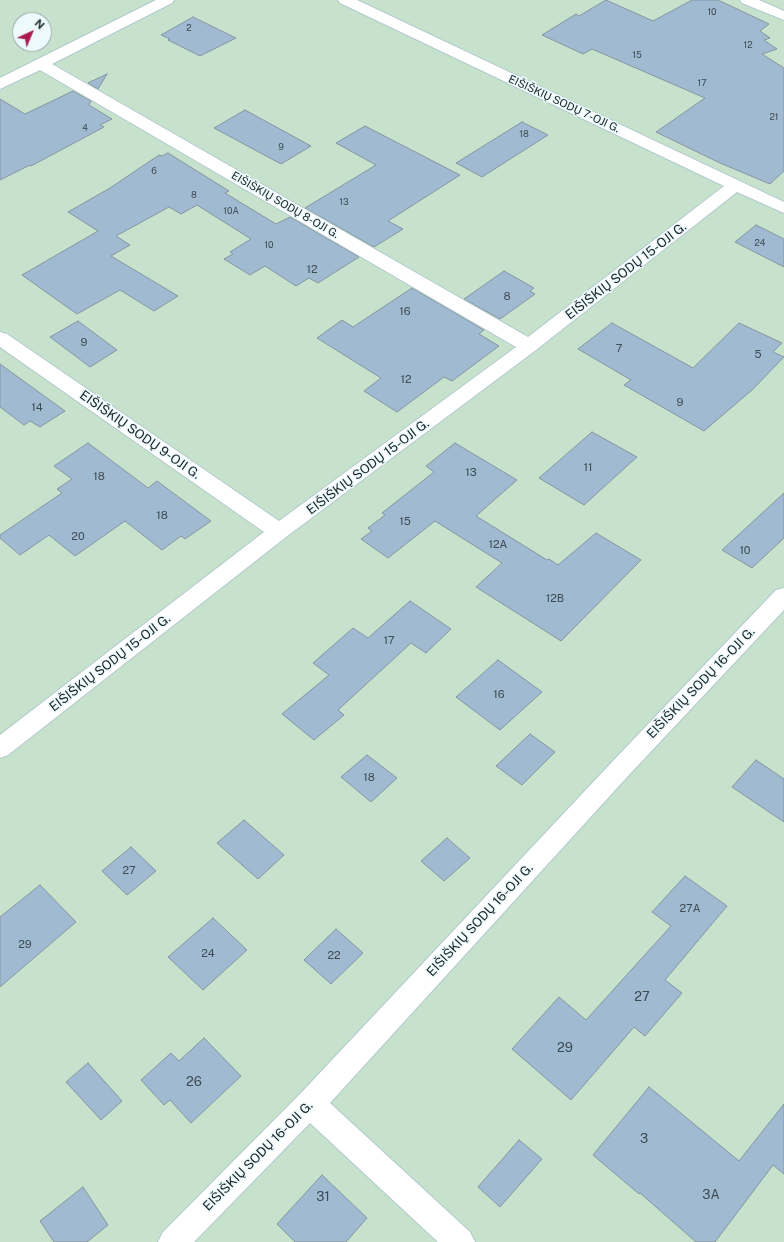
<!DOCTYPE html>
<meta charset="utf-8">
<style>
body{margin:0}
#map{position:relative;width:784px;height:1242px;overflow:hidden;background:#ecfafd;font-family:"Public Sans",sans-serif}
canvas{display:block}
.north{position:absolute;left:12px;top:12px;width:40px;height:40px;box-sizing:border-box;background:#ecfafd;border:1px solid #99a5a7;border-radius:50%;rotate:44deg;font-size:11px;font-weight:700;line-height:16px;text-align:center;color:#1c2527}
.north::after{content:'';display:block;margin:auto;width:14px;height:18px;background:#ac1b4f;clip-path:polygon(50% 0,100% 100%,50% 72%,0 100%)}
</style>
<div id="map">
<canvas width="784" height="1242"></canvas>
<div class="north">N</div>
</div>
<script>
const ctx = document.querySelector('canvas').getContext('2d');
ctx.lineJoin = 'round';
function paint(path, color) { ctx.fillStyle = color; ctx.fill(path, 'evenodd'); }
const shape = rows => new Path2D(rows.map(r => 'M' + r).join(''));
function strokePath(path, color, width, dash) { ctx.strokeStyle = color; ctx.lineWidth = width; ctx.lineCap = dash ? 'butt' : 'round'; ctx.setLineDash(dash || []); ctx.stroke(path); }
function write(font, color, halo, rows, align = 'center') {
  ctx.font = font + ' "Public Sans",sans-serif'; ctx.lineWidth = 3; ctx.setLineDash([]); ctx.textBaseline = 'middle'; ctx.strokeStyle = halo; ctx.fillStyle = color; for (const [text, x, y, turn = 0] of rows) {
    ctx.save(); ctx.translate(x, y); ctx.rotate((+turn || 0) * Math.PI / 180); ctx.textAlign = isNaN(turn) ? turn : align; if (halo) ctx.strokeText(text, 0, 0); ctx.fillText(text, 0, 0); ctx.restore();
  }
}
const green = shape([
 [0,0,784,0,784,1242,0,1242],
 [20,20,44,20,44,44,20,44]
]);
const building = shape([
 [606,0,653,21,692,0,718,0,769,24,760,31,770,38,764,40,777,49,762,54,784,68,784,171,770,184,720,163,656,132,705,98,592,49,583,54,542,35,576,14,579,16,606,0],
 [193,17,236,38,200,56,168,40,170,39,161,35,193,17],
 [107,74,98,89,88,83,107,74],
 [73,91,91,101,89,105,112,119,100,125,104,127,31,166,30,165,0,180,0,99,25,114,73,91],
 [245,110,311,146,281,164,214,128,245,110],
 [522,122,548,135,482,177,456,163,522,122],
 [365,126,460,175,388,221,403,229,374,247,305,208,376,165,336,143,365,126],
 [168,153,229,191,225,193,276,224,290,217,359,257,318,283,309,278,296,286,265,266,250,275,224,259,233,254,230,252,251,239,197,205,181,214,169,207,116,236,130,245,111,256,178,296,154,311,120,290,77,314,22,275,98,231,68,212,110,188,159,155,162,156,168,153],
 [756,225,784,239,784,267,735,242,756,225],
 [504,271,534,288,530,291,535,294,500,319,464,299,504,271],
 [412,288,484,330,479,334,499,346,452,381,444,377,397,412,364,391,381,378,317,338,342,320,353,327,412,288],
 [78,321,117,350,90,367,50,337,78,321],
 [612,323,693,368,739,323,782,343,773,352,784,357,752,390,704,431,624,385,631,380,578,349,612,323],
 [0,364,65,411,40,427,30,421,24,425,0,407,0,364],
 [592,432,637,457,584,505,539,478,592,432],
 [88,443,148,488,157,481,211,521,185,539,181,536,162,550,125,521,75,556,49,535,20,555,0,538,0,535,62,493,57,489,72,479,54,466,88,443],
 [455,443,517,480,476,516,547,560,549,559,558,565,596,533,641,560,561,641,476,587,502,563,435,521,388,558,361,539,372,531,368,528,385,515,382,513,434,472,426,466,455,443],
 [784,493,784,538,752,568,722,550,784,493],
 [410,601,451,629,426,653,411,643,338,710,344,715,314,740,282,714,329,675,313,663,353,628,368,638,410,601],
 [498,660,542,692,500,730,456,697,498,660],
 [530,734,555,752,522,785,496,766,530,734],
 [367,755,397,778,371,802,341,777,367,755],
 [756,760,784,779,784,822,732,787,756,760],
 [244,820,284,855,258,879,217,843,244,820],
 [447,838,470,858,444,881,421,861,447,838],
 [131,847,156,871,127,895,102,871,131,847],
 [685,876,727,906,665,980,682,993,645,1036,634,1027,571,1100,512,1049,559,997,586,1020,671,926,652,912,685,876],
 [40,885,76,922,0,987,0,917,40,885],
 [213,918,247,950,203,990,168,957,213,918],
 [336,929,363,953,331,984,304,960,336,929],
 [204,1038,241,1076,191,1123,170,1100,164,1105,141,1080,171,1053,179,1061,204,1038],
 [88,1063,122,1101,101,1120,66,1082,88,1063],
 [649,1087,739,1161,784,1104,784,1174,773,1165,715,1242,696,1242,640,1193,639,1194,593,1155,649,1087],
 [519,1140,542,1159,500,1207,478,1187,519,1140],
 [322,1175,367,1218,346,1242,295,1242,277,1224,322,1175],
 [83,1187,108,1225,87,1242,54,1242,40,1221,83,1187]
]);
const street = shape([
 [156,0,174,0,172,3,52,64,528,337,724,186,340,3,338,0,357,0,784,202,784,213,737,192,536,350,286,537,8,755,0,758,0,735,264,532,0,347,0,332,7,334,279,521,516,347,40,70,0,89,0,78,156,0],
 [740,0,759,0,784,11,784,20,742,3,740,0],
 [784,588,784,610,628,776,330,1103,470,1232,475,1242,438,1242,310,1123,194,1242,158,1242,163,1232,300,1094,612,762,776,590,784,588]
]);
const farNumbernames = [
 ["10",712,12],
 ["2",189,28],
 ["12",748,45],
 ["15",637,55],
 ["17",702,83],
 ["21",774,117],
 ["4",85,128],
 ["18",524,134],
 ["9",281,147],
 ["6",154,171],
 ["8",194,195],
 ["13",344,202],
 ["10A",231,211],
 ["24",760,243],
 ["10",269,245]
];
const farStreetnames = [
 ["EIŠIŠKIŲ SODŲ 7-OJI G.",564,104,25],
 ["EIŠIŠKIŲ SODŲ 8-OJI G.",285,205,30]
];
const numberNames = [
 ["12",312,270],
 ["8",507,297],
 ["16",405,312],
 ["9",84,343],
 ["7",619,349],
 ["5",758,355],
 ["12",406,380],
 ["9",680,403],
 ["14",37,408],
 ["11",588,468],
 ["13",471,473],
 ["18",99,477],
 ["18",162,516],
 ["15",405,522],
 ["20",78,537],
 ["12A",498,545],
 ["10",745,551],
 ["12B",555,599],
 ["17",389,641],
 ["16",499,695],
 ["18",369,778],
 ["27",129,871],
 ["27A",690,909],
 ["29",25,945],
 ["24",208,954],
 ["22",334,956]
];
const streetNames = [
 ["EIŠIŠKIŲ SODŲ 15-OJI G.",626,271,-38],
 ["EIŠIŠKIŲ SODŲ 9-OJI G.",140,435,35],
 ["EIŠIŠKIŲ SODŲ 15-OJI G.",368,467,-37],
 ["EIŠIŠKIŲ SODŲ 15-OJI G.",110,663,-38],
 ["EIŠIŠKIŲ SODŲ 16-OJI G.",701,683,-46],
 ["EIŠIŠKIŲ SODŲ 16-OJI G.",480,920,-47],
 ["EIŠIŠKIŲ SODŲ 16-OJI G.",258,1156,-45]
];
const nearNumbernames = [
 ["27",642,997],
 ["29",565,1048],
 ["26",194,1082],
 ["3",644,1139],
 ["3A",711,1195],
 ["31",323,1197]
];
paint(green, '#c7e2cc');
paint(building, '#a0bbd1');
strokePath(building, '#8695a2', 1);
strokePath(street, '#b2c9ce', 2);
paint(street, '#fff');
write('9px', '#3d4a52', null, farNumbernames);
write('11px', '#1c2527', '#ecfafd', farStreetnames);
write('11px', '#3d4a52', null, numberNames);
write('13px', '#1c2527', '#ecfafd', streetNames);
write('13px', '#3d4a52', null, nearNumbernames);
</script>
